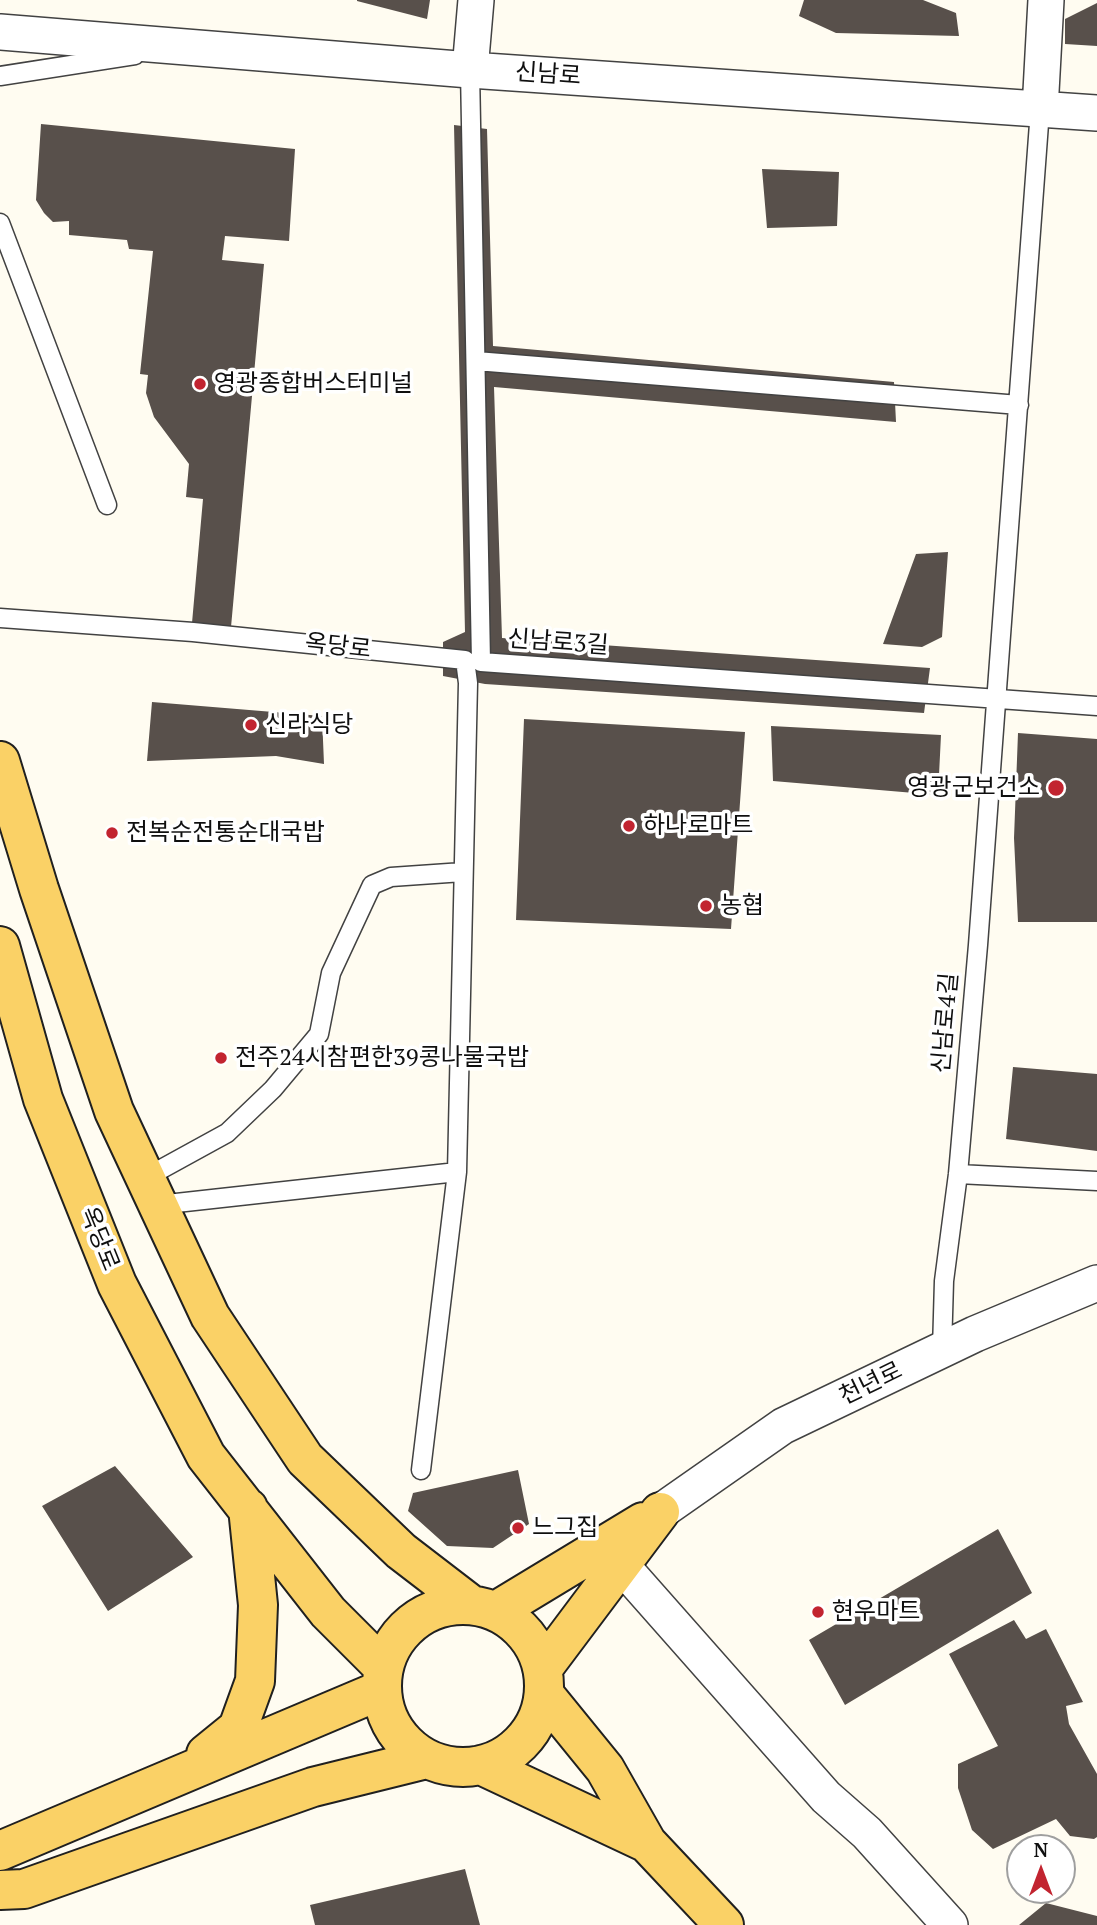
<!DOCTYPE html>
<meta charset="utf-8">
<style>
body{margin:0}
#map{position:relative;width:1097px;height:1925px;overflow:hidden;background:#fffcf1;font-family:"PT Serif",serif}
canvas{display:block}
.north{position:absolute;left:1006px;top:1834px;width:70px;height:70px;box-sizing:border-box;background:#fff;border:2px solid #9f9f9f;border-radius:50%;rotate:0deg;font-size:19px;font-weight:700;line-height:28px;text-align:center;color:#0f0f0f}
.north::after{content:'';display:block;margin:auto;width:24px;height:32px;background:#c22430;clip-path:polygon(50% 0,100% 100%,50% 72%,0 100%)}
</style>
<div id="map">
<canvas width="1097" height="1925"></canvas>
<div class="north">N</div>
</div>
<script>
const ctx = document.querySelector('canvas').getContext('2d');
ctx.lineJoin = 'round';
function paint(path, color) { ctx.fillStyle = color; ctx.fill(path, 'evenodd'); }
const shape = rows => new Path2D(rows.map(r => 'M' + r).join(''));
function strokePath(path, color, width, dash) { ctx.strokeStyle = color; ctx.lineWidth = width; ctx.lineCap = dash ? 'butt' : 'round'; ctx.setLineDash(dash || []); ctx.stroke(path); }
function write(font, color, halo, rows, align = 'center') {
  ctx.font = font + ' "PT Serif","Noto Sans KR",serif'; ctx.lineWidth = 7; ctx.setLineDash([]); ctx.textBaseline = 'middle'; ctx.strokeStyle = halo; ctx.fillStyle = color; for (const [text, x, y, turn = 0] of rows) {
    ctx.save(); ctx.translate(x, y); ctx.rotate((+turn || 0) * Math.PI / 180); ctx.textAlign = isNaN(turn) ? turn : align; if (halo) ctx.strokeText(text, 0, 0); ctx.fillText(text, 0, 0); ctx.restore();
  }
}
const building = shape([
 [357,0,430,0,427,19,357,1],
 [804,0,923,0,956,13,959,36,836,33,799,16],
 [1097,3,1097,46,1065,44,1065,19],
 [41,124,295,149,289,241,225,236,222,260,264,264,231,627,192,623,203,499,186,497,189,464,154,417,146,393,148,375,140,374,153,251,129,249,127,240,69,235,69,221,53,222,44,213,36,200],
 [454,125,487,129,493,346,894,382,896,422,494,387,502,638,930,668,924,713,485,684,443,676,443,642,465,632],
 [762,169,839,172,837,226,767,228],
 [948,552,942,637,922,647,883,644,916,554],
 [152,702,322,716,324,764,276,756,147,761],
 [524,719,745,732,731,929,516,920],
 [771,726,941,735,938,795,773,781],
 [1018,733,1097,739,1097,922,1018,922,1014,838],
 [1013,1067,1097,1074,1097,1151,1006,1139],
 [115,1466,193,1557,108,1611,42,1506],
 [518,1470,529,1524,493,1548,447,1546,408,1511,413,1493],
 [998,1529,1032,1593,845,1705,809,1640],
 [1014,1620,1026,1639,1046,1629,1083,1702,1066,1706,1069,1724,1097,1774,1097,1837,1094,1839,1070,1836,1056,1819,993,1849,972,1830,958,1788,958,1764,998,1746,949,1654],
 [465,1869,480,1925,315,1925,310,1905],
 [1046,1903,1097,1916,1097,1925,1019,1925]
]);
const lane = shape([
 [470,70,481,662,1097,706],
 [0,76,135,55],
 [0,223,107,505],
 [476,361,1019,405],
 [0,618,193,632,465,660,468,683,457,1172,421,1470],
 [958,1174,1097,1181],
 [145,1178,227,1133,273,1089,319,1034,331,973,372,885,391,877,463,872],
 [158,1205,457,1172],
 [942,1350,944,1281,958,1174,978,945,1040,110]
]);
const street = shape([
 [0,32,470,70,1097,113],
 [470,70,476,0],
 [1040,110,1046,0],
 [660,1512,783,1426,975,1334,1097,1283],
 [621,1565,826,1797,867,1833,950,1925]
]);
const primary = shape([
 [0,761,39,889,114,1111,210,1316,305,1459,401,1551,470,1604],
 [0,946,43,1099,117,1284,206,1456,328,1612,383,1667],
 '382 1686a81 81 0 1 1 162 0a81 81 0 1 1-162 0Z',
 [496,1611,643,1522],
 [543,1668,660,1512],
 [544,1694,605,1769,647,1843,724,1925],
 [206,1754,238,1728,255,1681,258,1605,248,1508],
 [481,1765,647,1843],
 [0,1851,381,1690],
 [0,1890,24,1889,313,1787,426,1759]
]);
const markers = [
 [200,384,7,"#c22430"],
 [251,725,7,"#c22430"],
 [1056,788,9,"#c22430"],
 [629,826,7,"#c22430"],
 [112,833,7,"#c22430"],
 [706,906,7,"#c22430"],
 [221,1058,7,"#c22430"],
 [518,1528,7,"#c22430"],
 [818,1612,7,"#c22430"]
];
const streetNames = [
 ["신남로",548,75,4],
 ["신남로3길",558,643,4],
 ["옥당로",338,647,6],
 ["신남로4길",946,1023,-85],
 ["옥당로",99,1239,68],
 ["천년로",871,1384,-26]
];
const poiNames = [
 ["영광종합버스터미널",214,384],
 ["신라식당",265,725],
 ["영광군보건소",1040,788,"right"],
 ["하나로마트",643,826],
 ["전복순전통순대국밥",126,833],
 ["농협",720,906],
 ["전주24시참편한39콩나물국밥",235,1058],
 ["느그집",532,1528],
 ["현우마트",832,1612]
];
paint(building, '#58504b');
strokePath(lane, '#424242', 21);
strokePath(street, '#424242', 38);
strokePath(primary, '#202020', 42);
strokePath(lane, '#fff', 18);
strokePath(street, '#fff', 35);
strokePath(primary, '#fad166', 38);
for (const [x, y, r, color] of markers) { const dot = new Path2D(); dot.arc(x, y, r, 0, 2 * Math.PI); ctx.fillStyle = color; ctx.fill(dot); strokePath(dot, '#fff', 2.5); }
write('24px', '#0f0f0f', '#fff', streetNames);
write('24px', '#0f0f0f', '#fff', poiNames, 'left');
</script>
